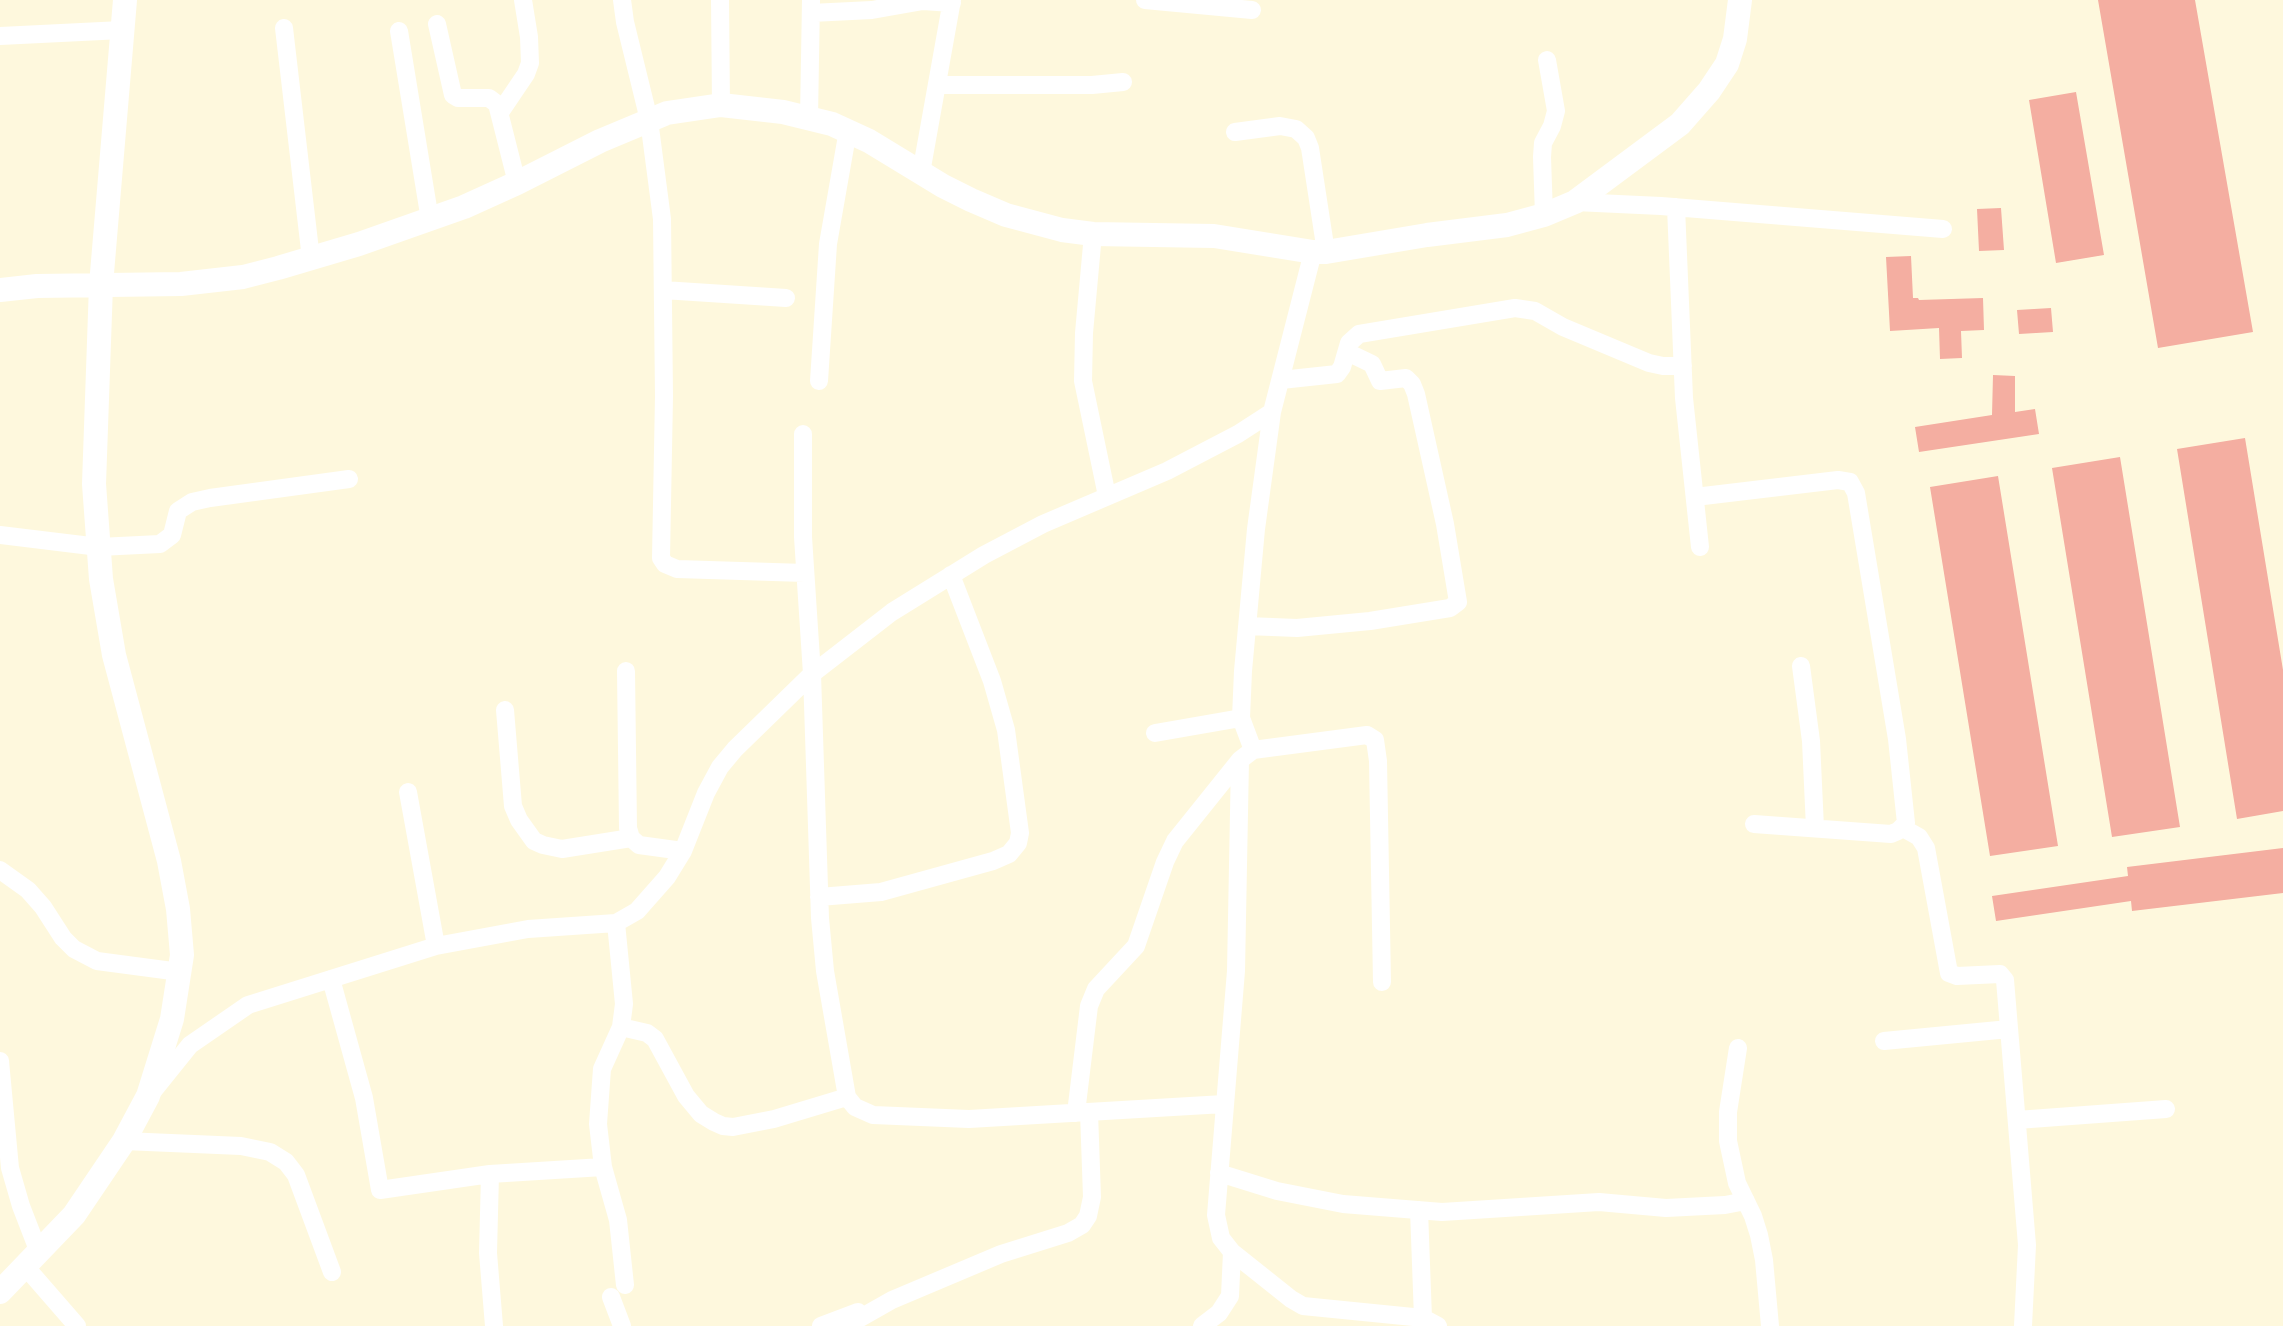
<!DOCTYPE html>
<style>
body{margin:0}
canvas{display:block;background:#fef8dd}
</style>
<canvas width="2283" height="1326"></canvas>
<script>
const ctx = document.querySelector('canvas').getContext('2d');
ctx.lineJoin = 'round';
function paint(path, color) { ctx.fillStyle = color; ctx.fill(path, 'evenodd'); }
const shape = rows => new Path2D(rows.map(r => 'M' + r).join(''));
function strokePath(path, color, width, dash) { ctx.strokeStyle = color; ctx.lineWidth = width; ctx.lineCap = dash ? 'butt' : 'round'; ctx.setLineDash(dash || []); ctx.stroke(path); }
const building = shape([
 [2098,0,2195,0,2253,332,2158,348],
 [2076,92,2104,255,2056,263,2029,100],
 [2001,208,2004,250,1979,251,1977,209],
 [1911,256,1913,298,1918,298,1919,300,1983,298,1984,330,1961,331,1962,358,1940,359,1939,328,1890,331,1886,257],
 [2051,308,2053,332,2019,334,2017,310],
 [1993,375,2015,376,2015,412,2035,409,2039,434,1919,452,1915,427,1992,415],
 [2245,438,2283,670,2283,811,2237,819,2177,449],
 [2120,457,2180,827,2112,837,2052,468],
 [1998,476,2058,846,1990,856,1930,487],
 [2283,848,2283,893,2132,911,2131,901,1996,921,1992,896,2128,876,2127,867]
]);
const street = shape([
 [622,0,625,22,649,120,662,219,664,396,661,558,665,564,677,569,805,573],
 [720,0,721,105],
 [1145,0,1252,10],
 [811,13,872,10,923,1,952,3],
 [437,24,453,95,458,98,489,98,497,104,517,183],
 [284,28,311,259],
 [399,31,430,220],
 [0,36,122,30],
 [937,85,1092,85,1123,82],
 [501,111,526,74,530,63,529,37,523,0],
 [809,118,811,0],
 [1235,132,1280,126,1296,129,1306,138,1310,148,1326,252],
 [921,173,952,0],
 [1575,202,1661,206,1943,229],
 [1676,207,1684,398,1700,547],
 [1544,215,1542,157,1543,143,1552,126,1556,111,1547,60],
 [1093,234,1084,333,1083,381,1107,496],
 [663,290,786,298],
 [1281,380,1337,374,1342,367,1349,343,1359,334,1515,308,1535,311,1563,327,1649,363,1663,366,1683,366],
 [819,381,828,244,848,130],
 [803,434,803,537,812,674,820,918,825,971,847,1097,855,1107,873,1115,969,1119,1224,1104],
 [1695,497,1838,480,1850,482,1856,493,1897,739,1906,823,1898,831,1891,834,1754,824],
 [0,535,99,547,160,544,172,535,178,511,192,502,210,498,349,479],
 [1247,626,1297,628,1370,621,1450,608,1458,602,1445,524,1416,394,1412,384,1406,378,1380,381,1372,364,1347,352],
 [1801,666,1811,741,1815,828],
 [626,671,628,828,631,838,639,845,683,851],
 [505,710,513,806,519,820,534,841,543,845,562,849,631,838],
 [1155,733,1241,718],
 [1253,750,1241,718,1243,671,1256,529,1272,412],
 [1240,760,1236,971,1216,1215,1221,1238,1232,1252,1291,1299,1303,1306,1423,1318,1438,1326],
 [408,792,436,946],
 [1903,828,1919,837,1926,848,1949,973,1957,976,2000,974,2005,980,2027,1245,2023,1326],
 [0,870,28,890,43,907,63,938,74,949,97,961,180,972],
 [819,897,881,892,993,861,1009,854,1018,843,1020,833,1006,730,992,681,951,575],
 [616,923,624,1004,621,1027,602,1069,598,1124,603,1167,618,1220,625,1285],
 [331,979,364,1098,380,1190,490,1174],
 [621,1027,647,1033,655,1039,686,1096,701,1114,714,1122,723,1126,733,1127,774,1119,847,1097],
 [1884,1041,2009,1029],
 [1738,1048,1728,1112,1728,1141,1737,1183,1753,1216,1759,1235,1764,1260,1770,1326],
 [0,1061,10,1168,21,1206,38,1250],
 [153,1091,190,1045,248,1005,436,946,528,929,616,923,637,911,667,877,683,851,706,793,720,767,735,749,812,674,892,612,984,555,1043,524,1167,471,1238,434,1272,412,1313,252],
 [1076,1113,1089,1006,1096,989,1136,946,1165,862,1175,841,1240,760,1253,750,1367,735,1375,740,1378,761,1382,982],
 [2017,1120,2166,1109],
 [124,1141,241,1146,270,1152,286,1162,296,1175,332,1272],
 [1219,1173,1277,1191,1343,1204,1442,1212,1599,1202,1666,1208,1725,1205,1746,1201],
 [1419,1210,1423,1318],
 [24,1265,77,1326],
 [611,1297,622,1326],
 [494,1326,488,1253,490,1174,603,1167],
 [821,1326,858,1312],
 [846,1326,892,1300,1001,1254,1068,1233,1082,1225,1088,1216,1092,1197,1089,1112],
 [1202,1326,1219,1313,1230,1296,1232,1252]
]);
const secondary = shape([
 [0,290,37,286,181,284,243,277,278,268,359,244,464,207,517,183,600,141,667,113,721,105,783,112,832,124,869,141,943,186,971,200,1006,215,1062,230,1093,234,1214,236,1313,252,1326,252,1427,235,1507,225,1544,215,1575,202,1680,124,1709,91,1727,64,1735,39,1740,0],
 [0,1292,74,1215,124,1141,148,1096,172,1019,182,955,178,909,169,861,114,655,101,579,94,484,101,285,125,0]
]);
paint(building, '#f4aea1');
strokePath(street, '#fff', 18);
strokePath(secondary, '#fff', 24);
</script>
